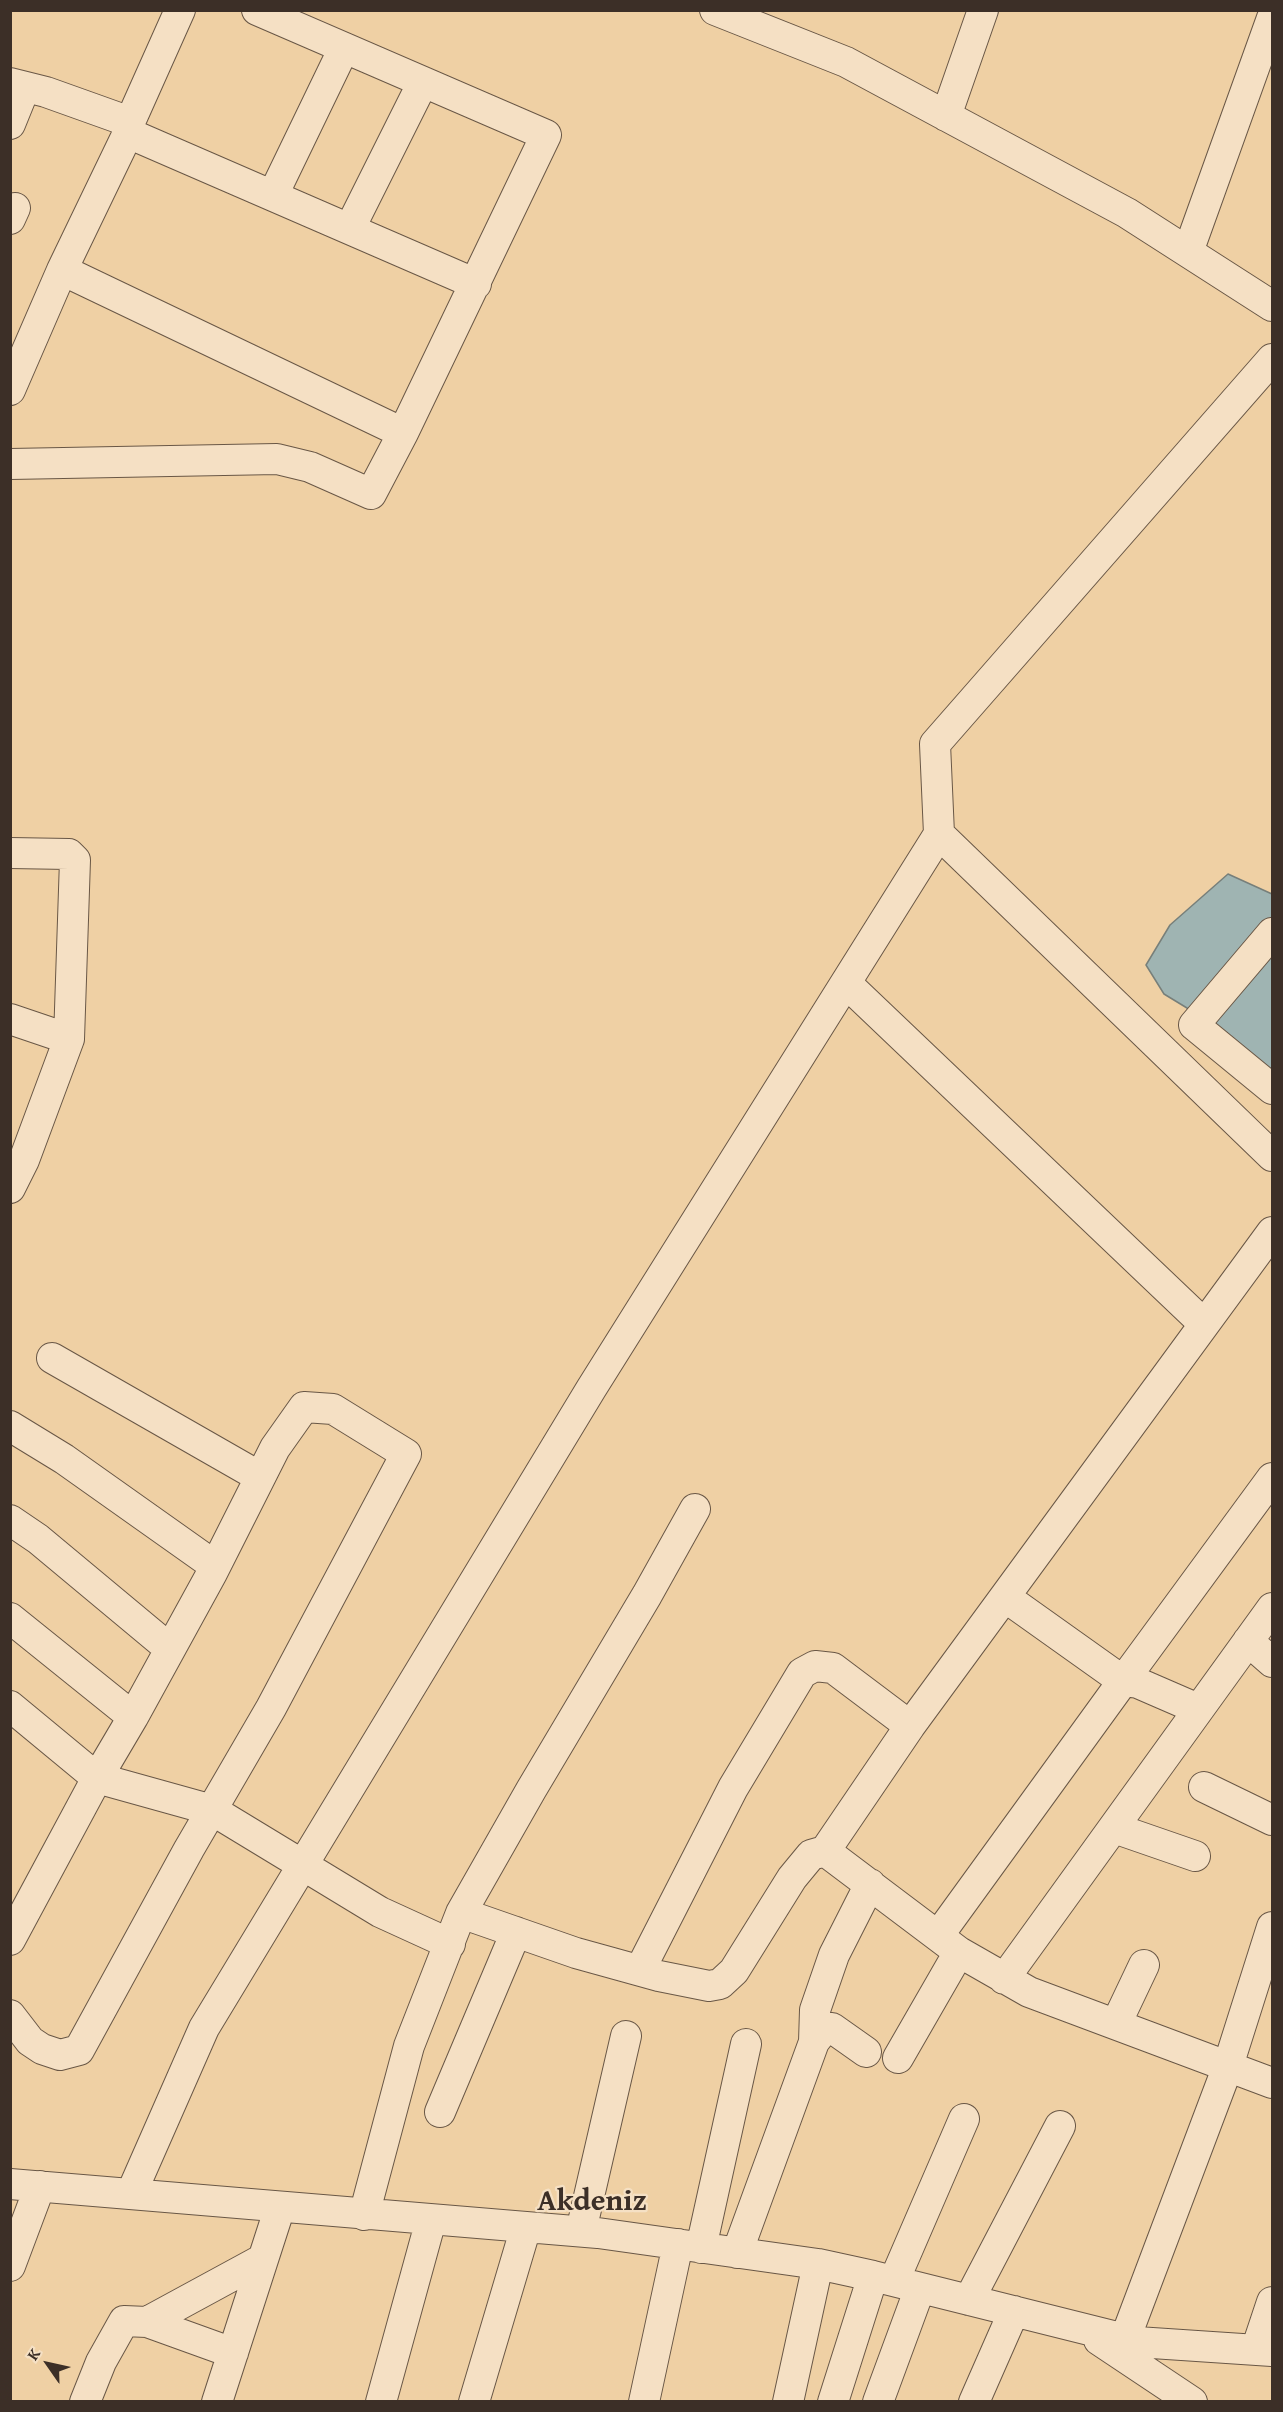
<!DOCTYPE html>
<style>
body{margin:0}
#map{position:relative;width:1283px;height:2412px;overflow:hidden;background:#efd0a4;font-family:"Gentium Book Plus",serif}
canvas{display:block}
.frame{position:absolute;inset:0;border:12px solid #3c2f27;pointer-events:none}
.north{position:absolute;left:18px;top:2334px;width:60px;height:60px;-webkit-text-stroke:4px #f5e0c4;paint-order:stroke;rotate:304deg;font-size:16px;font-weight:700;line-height:24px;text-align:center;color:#3c2f27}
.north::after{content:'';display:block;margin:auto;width:21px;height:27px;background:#3c2f27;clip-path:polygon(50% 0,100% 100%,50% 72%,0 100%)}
</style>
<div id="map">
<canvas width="1283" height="2412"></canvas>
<div class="frame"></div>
<div class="north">K</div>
</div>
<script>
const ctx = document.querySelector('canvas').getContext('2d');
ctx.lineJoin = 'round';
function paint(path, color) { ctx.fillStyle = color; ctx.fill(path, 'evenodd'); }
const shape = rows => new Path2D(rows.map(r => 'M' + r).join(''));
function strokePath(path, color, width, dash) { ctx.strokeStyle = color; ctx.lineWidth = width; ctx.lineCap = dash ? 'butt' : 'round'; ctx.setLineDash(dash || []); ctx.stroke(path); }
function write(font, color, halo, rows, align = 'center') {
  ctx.font = font + ' "Gentium Book Plus",serif'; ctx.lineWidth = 4.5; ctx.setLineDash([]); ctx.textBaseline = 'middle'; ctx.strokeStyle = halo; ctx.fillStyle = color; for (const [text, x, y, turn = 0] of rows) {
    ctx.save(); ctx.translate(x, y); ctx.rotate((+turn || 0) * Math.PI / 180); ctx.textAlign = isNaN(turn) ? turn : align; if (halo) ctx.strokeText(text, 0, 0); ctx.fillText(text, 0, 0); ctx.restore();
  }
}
const water = shape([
 [1228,874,1272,894,1272,1092,1232,1071,1187,1008,1164,994,1146,965,1170,925,1228,874]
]);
const minor = shape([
 [715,10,846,62,1127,213,1272,306],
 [10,83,46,92,130,122],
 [946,116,983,10],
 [10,124,25,87],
 [128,133,476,284],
 [273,195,344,48],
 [10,219,15,208],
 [350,228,423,82],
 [1188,252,1272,18],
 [62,270,403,433,546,135,257,10],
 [10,390,62,270,128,133,130,122,180,10],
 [10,464,277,459,310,467,371,494,403,433],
 [939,834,1272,1156],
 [10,853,69,854,75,860,69,1039,24,1160,10,1188],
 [1272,933,1194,1025,1272,1089],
 [846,983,1204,1324],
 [10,1019,69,1039],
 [52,1358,260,1477],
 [10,1426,64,1459,215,1566],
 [10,1520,38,1539,170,1649],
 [1005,1597,1123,1681,1272,1478],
 [10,1618,133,1717],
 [1248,1641,1272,1662],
 [10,1706,97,1778,212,1810,380,1912,450,1944],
 [1204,1787,1272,1820],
 [1114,1828,1195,1856],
 [825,1851,910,1726,1272,1232],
 [461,1913,576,1953,659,1976,709,1986,720,1984,734,1971,792,1878,811,1855,825,1851,959,1952,1029,1992,1272,2083],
 [938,1936,1123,1681,1138,1683,1198,1709],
 [10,1940,97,1778,133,1717,212,1573,275,1448,304,1407,333,1409,406,1454,271,1708,189,1849,79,2050,60,2055,42,2049,30,2041,10,2015],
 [640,1970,733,1788,802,1673,815,1666,833,1668,910,1726],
 [1004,1979,1272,1608],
 [1116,2024,1144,1965],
 [814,2042,815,2010,834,1955,870,1884],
 [898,2058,959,1952],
 [440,2112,516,1932],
 [10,2184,598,2233,818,2264,873,2276,1137,2342,1272,2351],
 [131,2194,204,2028,591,1389,939,834,935,744,1272,359],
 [364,2215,409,2046,461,1913,531,1790,647,1595,695,1509],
 [581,2231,626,2036],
 [701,2248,746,2044],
 [737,2253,814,2042,824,2029,832,2028,866,2052],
 [10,2266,40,2186],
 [894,2281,964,2119],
 [969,2300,1060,2126],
 [147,2322,263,2259],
 [1125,2339,1228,2066,1272,1927],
 [1099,2340,1192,2402],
 [1256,2350,1272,2302],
 [85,2402,101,2362,124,2321,147,2322,233,2353],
 [217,2402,280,2207],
 [381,2402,431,2220],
 [474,2402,526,2227],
 [644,2402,678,2244],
 [788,2402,818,2264],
 [833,2402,873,2276],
 [878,2402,920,2288],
 [974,2402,1014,2311]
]);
const districtNames = [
 ["Akdeniz",592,2202]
];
paint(water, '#9fb4b2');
strokePath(water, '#777f7a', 1.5);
strokePath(minor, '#695746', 32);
strokePath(minor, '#f5e0c4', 30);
write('bold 30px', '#3c2f27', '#f5e0c4', districtNames);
</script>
